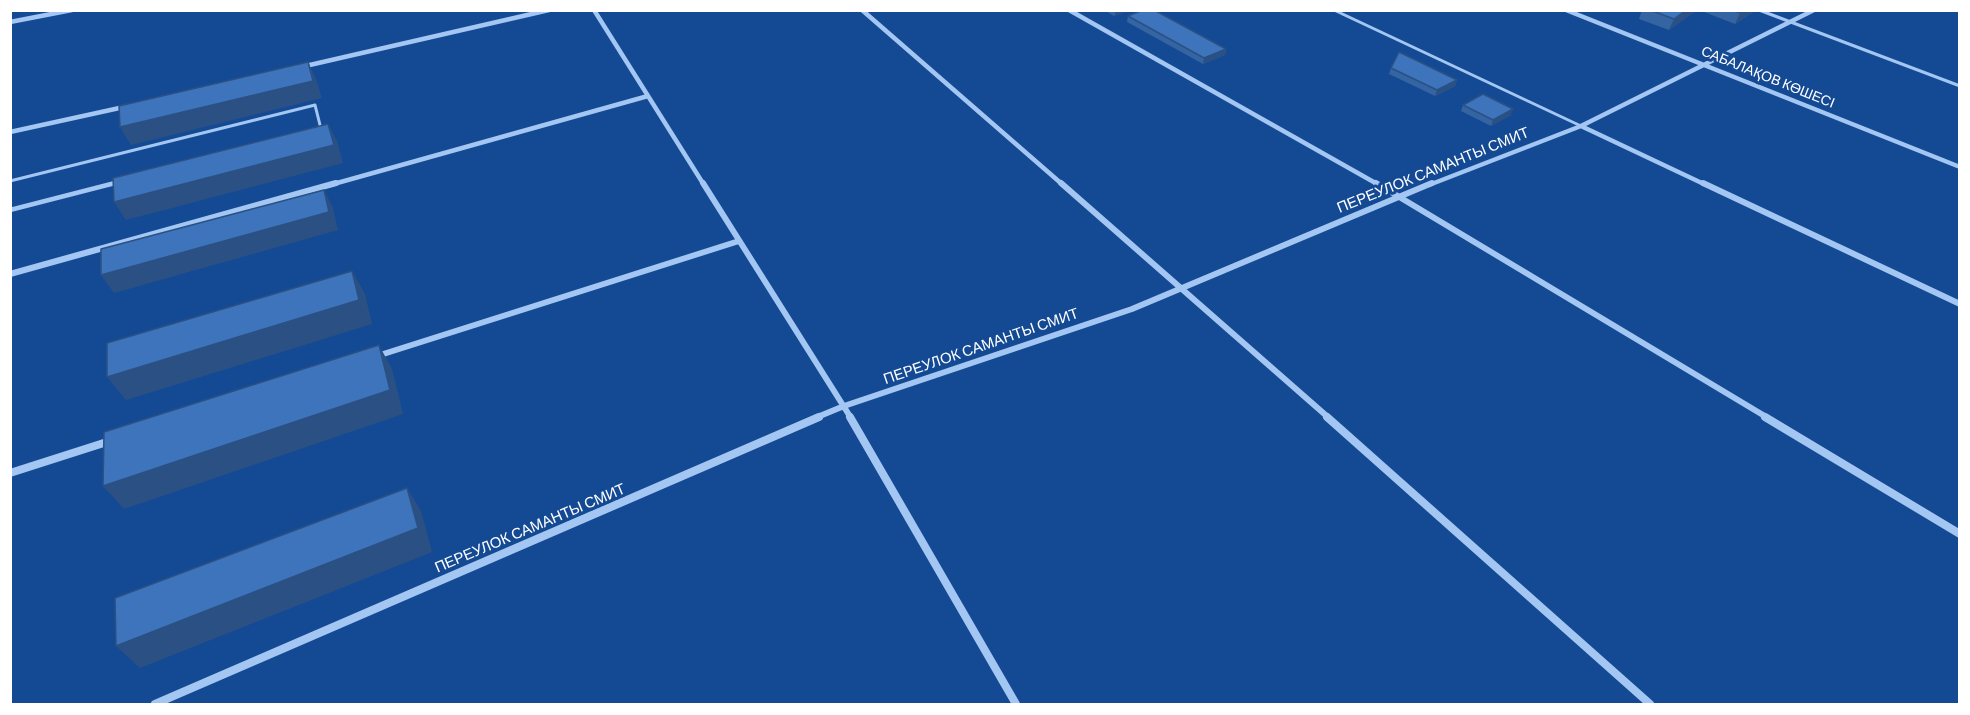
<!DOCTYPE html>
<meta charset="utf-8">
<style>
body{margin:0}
#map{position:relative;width:1970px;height:715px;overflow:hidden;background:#144a94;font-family:Barlow,sans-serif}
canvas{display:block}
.frame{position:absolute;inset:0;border:12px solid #fff;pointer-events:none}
</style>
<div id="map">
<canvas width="1970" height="715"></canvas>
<div class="frame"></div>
</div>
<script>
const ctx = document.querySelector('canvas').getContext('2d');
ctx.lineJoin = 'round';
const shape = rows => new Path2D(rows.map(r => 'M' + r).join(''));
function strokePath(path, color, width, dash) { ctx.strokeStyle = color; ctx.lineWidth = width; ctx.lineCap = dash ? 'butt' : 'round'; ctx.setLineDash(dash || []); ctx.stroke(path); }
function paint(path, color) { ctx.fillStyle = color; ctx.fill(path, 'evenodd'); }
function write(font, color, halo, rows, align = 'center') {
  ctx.font = font + ' Barlow,sans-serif'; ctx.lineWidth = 6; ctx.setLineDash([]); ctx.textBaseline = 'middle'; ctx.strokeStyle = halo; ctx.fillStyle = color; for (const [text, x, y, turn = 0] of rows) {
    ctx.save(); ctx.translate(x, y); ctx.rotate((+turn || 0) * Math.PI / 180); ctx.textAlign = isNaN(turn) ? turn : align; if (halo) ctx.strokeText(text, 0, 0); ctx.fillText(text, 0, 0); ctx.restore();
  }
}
const serviceFar1 = shape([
 [1334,10,1581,126],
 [1759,10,1960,86],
 [10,181,315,105,321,129],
 [109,185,119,182]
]);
const service = shape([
 [10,210,115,183]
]);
const minorFar2 = shape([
 [594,10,704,185],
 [862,10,1063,185],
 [1069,10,1379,185],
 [1566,10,1960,167],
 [10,22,72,10],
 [301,67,549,10],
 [1581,126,1706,185],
 [10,132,124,107],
 [330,185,648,96],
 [1429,185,1581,126,1814,10]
]);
const minorFar1 = shape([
 [703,183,851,418],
 [1061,183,1329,418],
 [1376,183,1768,418],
 [1703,183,1960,304],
 [10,274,336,183],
 [377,356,739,241],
 [815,418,844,406,1132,309,1432,183]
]);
const minor = shape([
 [850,417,1016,704],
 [1327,417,1650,704],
 [1765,417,1960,534],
 [10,473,110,441],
 [155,704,819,417]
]);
const wall = shape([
 [1104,10,1130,10,1114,16],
 [1642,10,1697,10,1669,30,1639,19],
 [1699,10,1756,10,1735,24],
 [1128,16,1226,49,1225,55,1203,64,1127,22],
 [1391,68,1457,80,1455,86,1435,96,1389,74],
 [1463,105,1511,115,1491,126,1461,111]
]);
const shadedWall = shape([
 [1116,10,1130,10,1114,16],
 [1686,10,1697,10,1669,30,1674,19],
 [1745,10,1756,10,1735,24,1740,13],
 [1226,49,1225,55,1203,64,1204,58],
 [308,62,316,79,322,98,131,145,120,127],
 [1457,80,1455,86,1435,96,1437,90],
 [1513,109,1511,115,1491,126,1493,120],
 [328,124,337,141,343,163,126,220,114,202],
 [324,190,333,208,338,230,114,293,101,275],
 [352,271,365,294,372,324,126,400,107,377],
 [379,345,392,369,403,414,124,509,103,486],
 [407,488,421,511,432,552,140,668,116,646]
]);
const building = shape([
 [1143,10,1154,10,1226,49,1204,58,1128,16,1143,10],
 [1650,10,1686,10,1674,19,1650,10],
 [1734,10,1745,10,1740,13,1734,10],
 [1399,52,1457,80,1437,90,1391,68,1399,52],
 [308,62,313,81,120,127,119,106,308,62],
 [1483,94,1513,109,1493,120,1463,105,1483,94],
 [328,124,334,145,114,202,113,178,328,124],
 [324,190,329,212,101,275,101,249,324,190],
 [352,271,359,300,107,377,107,343,352,271],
 [379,345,390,390,103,486,104,432,379,345],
 [407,488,418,528,116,646,115,598,407,488]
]);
const farStreetnames = [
 ["САБАЛАҚОВ КӨШЕСІ",1768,77,22]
];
const streetNames = [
 ["ПЕРЕУЛОК САМАНТЫ СМИТ",1433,170,-22],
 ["ПЕРЕУЛОК САМАНТЫ СМИТ",981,346,-19],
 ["ПЕРЕУЛОК САМАНТЫ СМИТ",530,528,-23]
];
strokePath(serviceFar1, '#a3c6f2', 3);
strokePath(service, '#a3c6f2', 4.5);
strokePath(minorFar2, '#a3c6f2', 4.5);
strokePath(minorFar1, '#a3c6f2', 6);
strokePath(minor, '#a3c6f2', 8);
paint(wall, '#3464a2');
paint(shadedWall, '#2b5184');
paint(building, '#3d74bc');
strokePath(building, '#2b5184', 1.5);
write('14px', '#fff', '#144a94', farStreetnames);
write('15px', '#fff', '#144a94', streetNames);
</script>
